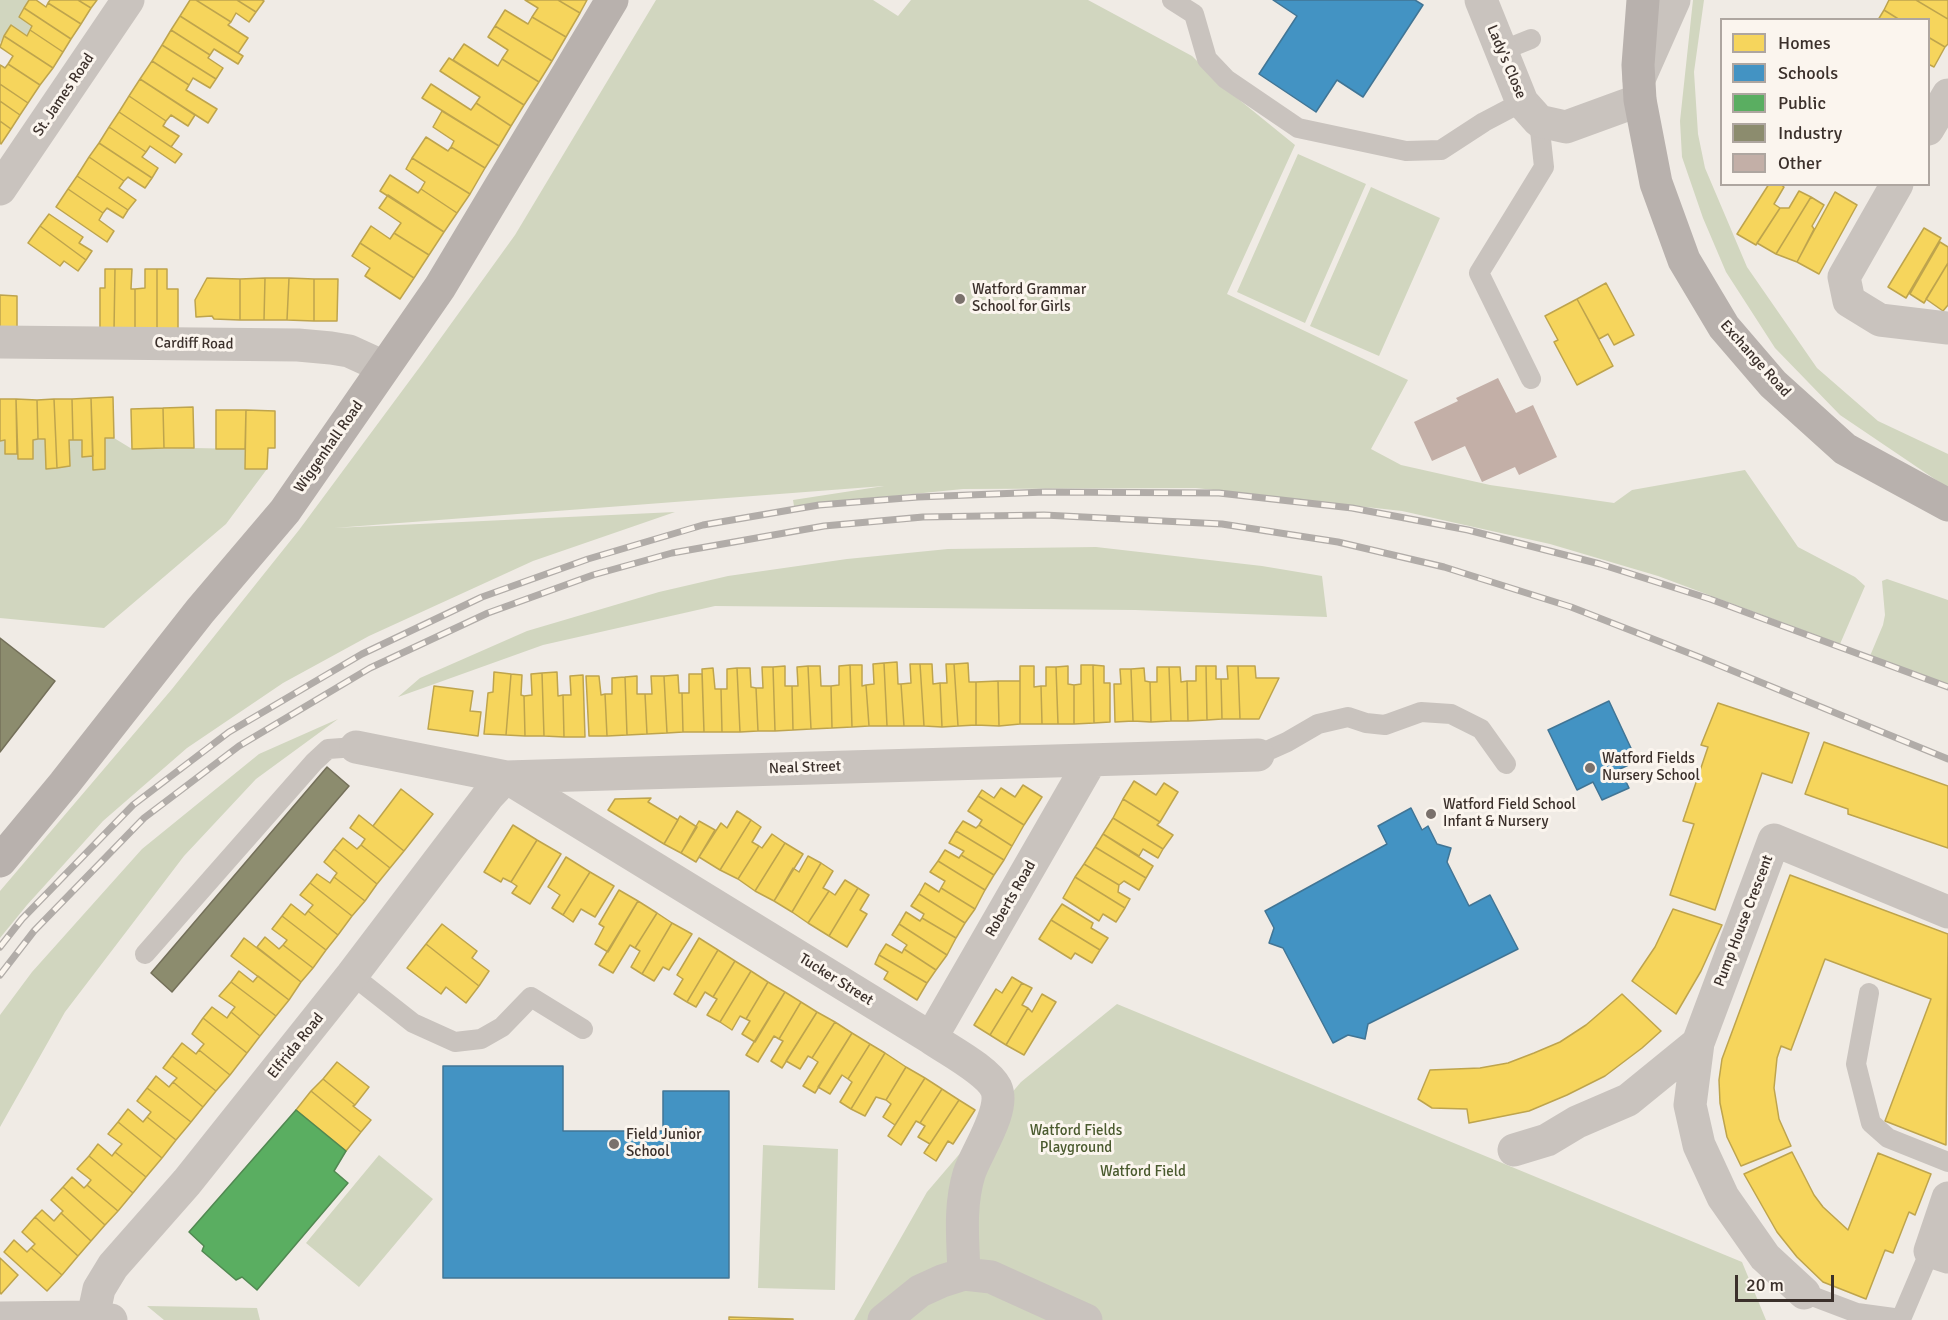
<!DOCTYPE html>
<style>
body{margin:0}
#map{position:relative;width:1948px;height:1320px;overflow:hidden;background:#f0ebe5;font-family:Signika,sans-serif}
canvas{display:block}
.legend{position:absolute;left:1720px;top:18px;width:210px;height:168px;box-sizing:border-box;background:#fbf5ee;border:2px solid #aea6a0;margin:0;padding:8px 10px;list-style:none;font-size:18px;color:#3b302b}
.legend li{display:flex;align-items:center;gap:12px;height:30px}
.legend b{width:30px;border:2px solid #aea6a0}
.scale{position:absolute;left:1735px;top:1275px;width:99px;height:27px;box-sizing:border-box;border:3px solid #3b302b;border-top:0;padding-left:8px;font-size:18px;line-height:21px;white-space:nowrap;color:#3b302b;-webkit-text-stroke:4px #fbf5ee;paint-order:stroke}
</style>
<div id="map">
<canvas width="1948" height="1320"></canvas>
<ul class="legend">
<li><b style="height:16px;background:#f6d55c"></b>Homes</li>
<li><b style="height:16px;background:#4393c3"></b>Schools</li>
<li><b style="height:16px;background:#5aae61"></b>Public</li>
<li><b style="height:16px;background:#8c8c6e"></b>Industry</li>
<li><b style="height:16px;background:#c3afa7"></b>Other</li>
</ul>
<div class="scale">20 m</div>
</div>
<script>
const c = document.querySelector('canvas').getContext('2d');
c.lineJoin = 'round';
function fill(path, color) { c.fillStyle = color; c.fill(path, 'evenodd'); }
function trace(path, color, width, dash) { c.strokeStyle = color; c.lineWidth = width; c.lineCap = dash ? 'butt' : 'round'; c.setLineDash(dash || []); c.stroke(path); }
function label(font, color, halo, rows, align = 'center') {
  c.font = font + ' Signika,sans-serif'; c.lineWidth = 6; c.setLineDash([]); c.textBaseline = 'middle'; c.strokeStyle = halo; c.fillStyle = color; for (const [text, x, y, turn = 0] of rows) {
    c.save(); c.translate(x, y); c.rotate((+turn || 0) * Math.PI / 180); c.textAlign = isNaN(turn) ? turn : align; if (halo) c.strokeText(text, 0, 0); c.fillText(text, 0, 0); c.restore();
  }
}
fill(new Path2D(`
 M0 0H29L19 17 32 26 27 36 11 25 0 43Z
 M656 0H873L898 16 911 0H1088L1192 56 1226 89 1295 145 1227 294 1408 380 1371 449 1401 465 1490 485 1614 503 1632 490 1745 470 1798 547 1855 577 1865 586 1840 644 1658 576 1550 544 1402 511 1196 488 963 489 794 506 793 500 884 486 334 528 675 512 533 561 369 636 283 683 187 748 103 821 27 905 0 938V891L172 689 299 530 422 364 515 235Z
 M1693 0H1704L1694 72 1698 134 1705 168 1747 267 1817 368 1878 421 1948 454V488L1840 415 1775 348 1726 272 1703 218 1682 157 1680 121Z
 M1298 154 1366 184 1305 323 1237 292Z
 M1371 187 1440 218 1379 356 1310 326Z
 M105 438H114L132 449 194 448 245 449V468L267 469 226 524 104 628 0 618V441L5 440V454H17L18 459H33V440L45 439 46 468 70 466 69 440H82V456H93V470L105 469Z
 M1096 547 1262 566 1322 576 1327 617 1135 610 715 606 543 645 398 697 420 678 527 631 659 592 728 576 847 559 948 549Z
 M1887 579 1948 600V685L1870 656 1883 625 1885 615 1882 581Z
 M338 719 256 779 184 856 65 1012 0 1127V1015L32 972 142 849 259 754Z
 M1117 1004 1742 1262 1766 1320H854L927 1192 1021 1082Z
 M763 1145 838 1149 835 1290 758 1288Z
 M379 1155 433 1199 359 1287 306 1243Z
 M147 1306 257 1308 260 1320H164Z`), '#d1d6bf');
const homes = new Path2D(`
 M29 0H36L46 7 48 3 81 24 71 39 24 8Z
 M50 0H78L91 8 81 24 48 3Z
 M78 0H97L91 8Z
 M190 0H196L231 22 228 25 248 38 238 53 180 16Z
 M196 0H237L256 12 249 22 236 13 231 22Z
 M237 0H262L264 1 256 12Z
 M525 0H558L580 13 566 37 532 17 538 8Z
 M558 0H587L580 13Z
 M1889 0H1916L1948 19V44L1945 47 1928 37V20H1900L1884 10Z
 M1916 0H1948V19Z
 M24 8 71 39 63 52 30 30 32 26 19 17Z
 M505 10 528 24 532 17 566 37 552 61 495 26Z
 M1884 10 1900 20H1878Z
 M180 16 243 56 238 64 214 49 210 55 171 30Z
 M11 25 27 36 30 30 63 52 53 68 4 36Z
 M495 26 552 61 539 82 502 59 508 50 488 37Z
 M171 30 210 55 208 58 223 68 216 79 162 45Z
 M4 36 53 68 40 85 8 64 13 56 0 47Z
 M1928 37 1945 47 1934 67 1928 64Z
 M464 44 498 66 502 59 539 82 524 105 453 60Z
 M162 45 216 79 210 88 193 78 189 85 152 61Z
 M449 58 524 105 511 126 476 103 480 97 440 71Z
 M152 61 189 85 186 90 217 109 208 123 140 79Z
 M8 64 40 85 28 103 0 84V65L5 68Z
 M140 79 195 115 188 126 171 115 166 121 129 96Z
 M0 84 28 103 20 115 0 101Z
 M431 84 471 110 476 103 511 126 499 146 422 98Z
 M129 96 166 121 163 126 179 136 171 147 119 112Z
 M0 101 20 115 11 129 0 121Z
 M442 111 499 146 485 168 451 147 454 141 433 127Z
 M119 112 182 154 175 163 150 146 146 152 109 127Z
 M0 121 11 129 1 144 0 143Z
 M109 127 146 152 142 157 158 168 152 178 99 143Z
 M426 137 448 151 451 147 485 168 470 194 412 158Z
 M99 143 152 178 145 188 128 177 124 181 89 157Z
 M89 157 124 181 119 188 136 200 128 210 77 176Z
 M412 158 470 194 457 213 421 189 425 182 406 169Z
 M390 175 418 193 421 189 457 213 444 232 380 191Z
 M77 176 128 210 123 218 107 208 103 213 68 189Z
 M1769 184H1780L1784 187 1774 204 1780 208 1756 245 1737 234Z
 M68 189 103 213 99 220 114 231 107 242 56 207Z
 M1799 191 1811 197 1776 254 1757 243 1780 208H1789Z
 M1835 192 1857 205 1819 274 1797 262Z
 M388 195 444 232 429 255 394 233 401 223 379 208Z
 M1811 197 1824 205 1812 226 1814 229 1797 262 1776 254Z
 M49 214 83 237 79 243 92 251 86 260 40 226Z
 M40 226 86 260 78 271 64 261 60 266 28 243Z
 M371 226 390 239 394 233 429 255 414 278 360 243Z
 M1924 228 1941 238 1906 298 1888 287Z
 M1940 242 1948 247V263L1924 303 1910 294Z
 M360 243 414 278 400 299 365 276 370 268 352 256Z
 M1948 263V305L1943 311 1926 299Z
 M105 269H115L114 331H100V288H105Z
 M115 269H132L131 289H135V332L114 331Z
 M145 269H157V332H135V289L145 288Z
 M157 269H167V289H178V332H157Z
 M207 278 240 279V320L214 319 212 316 196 317 195 300Z
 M265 278H289L287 320H264Z
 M265 278 264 320H240V279Z
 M289 278 314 279V321L287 320Z
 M314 279H338L337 321H314Z
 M1606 283 1634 335 1614 345 1608 334 1599 339 1577 299Z
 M0 295 17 296V330H0Z
 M1577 299 1613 366 1577 385 1554 342 1558 340 1545 316Z
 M113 397 114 438H105V469L93 470 91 398Z
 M91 398 93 456 82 457V440H73L72 399Z
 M0 399H16L17 454H5V440L0 441Z
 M16 399 37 400 38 439 33 440V459H18Z
 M54 399H72L73 440H69L70 466 57 468Z
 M54 399 57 468 46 469 45 439H38L37 400Z
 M193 407 194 448H164L163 408Z
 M163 408 164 448 132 449 131 409Z
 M216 410H246L245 449H216Z
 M246 410 275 411V448H268L267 469H245Z
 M897 662 898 684H901L904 726H887L884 663Z
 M884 663 887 726H869L866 685 874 684 873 664Z
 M968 663 969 682H976V725L958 726 954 664Z
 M910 664H920L924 726H904L901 684 911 683Z
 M920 664H932L933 684 940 683 942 727 924 726Z
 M946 664H954L958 726 942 727 940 683H947Z
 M850 665 852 727 832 728 831 686 839 685V666Z
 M850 665H862V686L866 685 869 726 852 727Z
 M1081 665H1093L1094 723 1074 724V685L1081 684Z
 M1093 665 1104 666V683H1110V722L1094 723Z
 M785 666V686H792L793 730 775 731 773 667Z
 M808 666 811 729 793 730 792 686H798L797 667Z
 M808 666H820L821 686H831L832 728 811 729Z
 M1020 666H1034V687L1041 686 1042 724H1020Z
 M1068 666V684L1074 685V724H1058L1056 667Z
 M1196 666H1206L1207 720 1188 721 1187 681H1196Z
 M1206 666H1216V679H1221L1222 719 1207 720Z
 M1227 666H1238L1240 719H1222L1221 679H1228Z
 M1238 666H1255L1256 678H1279L1259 719H1240Z
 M762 667H773L775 731H758L756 688H763Z
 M1046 667H1056L1058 724H1042L1041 686H1046Z
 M1157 667H1169L1171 721 1151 722 1150 682H1157Z
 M1169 667H1180L1181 682 1187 681 1188 721H1171Z
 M713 668 715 689H721L722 732H704L702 669Z
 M737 668 740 732H722L721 689H727V669Z
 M737 668H750L751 687 756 688 758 731 740 732Z
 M1144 668 1145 681 1150 682 1151 722 1133 721 1131 669Z
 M1120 669H1131L1133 721 1115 722 1114 684H1121Z
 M494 672 511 674 506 735 484 734 488 693 493 692Z
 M557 672 558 696 563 695 564 737 544 736 542 673Z
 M542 673 544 736H525L524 696 532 695 531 674Z
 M511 674 522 675 521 695 524 696 525 736 506 735Z
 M689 674H702L704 732H683L682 693H689Z
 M583 675 585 737H564L563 695H571L570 676Z
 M678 675 679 693H682L683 732 667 733 664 676Z
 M586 676H599L601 695 605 694 607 736H589Z
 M637 676V694H645L647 734 627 735 625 677Z
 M651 676H664L667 733 647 734 645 694H652Z
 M625 677 627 735 607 736 605 694H612V678Z
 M998 681 999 726 976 725V682Z
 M998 681H1020V724L999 726Z
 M434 686 473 691 470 711 481 712 478 736 428 729Z
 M1718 703 1809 733 1792 783 1762 773 1715 910 1670 895 1694 824 1683 821 1708 747 1701 745Z
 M1824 742 1948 786V848L1848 814V809L1805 794Z
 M1134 781 1156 795 1164 783 1178 792 1160 822 1123 799Z
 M1023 785 1042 797 1024 825 978 796 982 790 994 798 1001 788 1015 797Z
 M401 789 433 814 404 851 373 826Z
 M978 796 1024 825 1012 846 979 825 982 820 968 811Z
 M651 798 648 802 678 820 664 844 608 810 615 799Z
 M1123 799 1160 822 1157 825 1173 835 1163 849 1113 818Z
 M737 811 751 820 720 870 699 857 721 823 727 828Z
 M359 815 404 851 390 868 361 845 365 839 350 828Z
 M680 816 697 827 681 853 664 844Z
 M1113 818 1163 849 1158 858 1143 849 1139 856 1103 834Z
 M751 820 761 827 752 842 759 846 738 879 720 870Z
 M699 821 715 830 696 862 681 853Z
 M963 821 976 828 979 825 1012 846 1004 860 956 831Z
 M513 825 537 840 511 882 503 878 501 882 484 872Z
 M956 831 1004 860 994 875 961 855 964 851 949 843Z
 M772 834 785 843 755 891 738 879 759 846 762 848Z
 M1103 834 1153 866 1146 878 1095 847Z
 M343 838 357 849 361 845 390 868 377 884 334 849Z
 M537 840 561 854 530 904 512 893 517 886 511 882Z
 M785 843 803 854 774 901 755 891Z
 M1095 847 1146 878 1139 890 1124 881 1119 885 1084 864Z
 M334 849 377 884 365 901 334 877 337 873 324 862Z
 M945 850 959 858 961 855 994 875 985 890 938 861Z
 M808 856 821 863 792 912 774 901 793 868 799 872Z
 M566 857 590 872 563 915 552 908 560 895 548 887Z
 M938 861 985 890 975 909 941 888 945 881 930 872Z
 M821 863 833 871 823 888 829 891 808 923 792 912Z
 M1084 864 1119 885 1118 892 1130 899 1125 908 1075 877Z
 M590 872 614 886 595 917 581 909 573 922 563 915Z
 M317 874 330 883 334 877 365 901 352 916 310 883Z
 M1790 875 1948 934 1946 1145 1885 1121 1931 999 1825 959 1791 1050 1781 1046 1777 1058 1774 1088 1779 1119 1791 1146 1741 1166 1727 1137 1720 1103 1719 1080 1722 1059Z
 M1075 877 1125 908 1116 922 1103 914 1099 921 1063 898Z
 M845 880 858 888 829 936 808 923 829 891 835 895Z
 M310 883 352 916 338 935 308 911 313 905 300 895Z
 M925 883 939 892 941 888 975 909 965 923 919 894Z
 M858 888 869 895 860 910 867 914 847 947 829 936Z
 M619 890 638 901 608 952 595 944 604 927 599 924Z
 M919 894 965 923 956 938 922 918 924 914 911 906Z
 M638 901 657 913 635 948 630 945 613 973 599 965Z
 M291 904 305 915 308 911 338 935 326 950 282 916Z
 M1062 904 1093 923 1091 928 1108 938 1100 950 1051 920Z
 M1673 909 1722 925 1701 971 1676 1014 1632 981 1655 947Z
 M906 912 920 921 922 918 956 938 947 955 899 924Z
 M657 913 672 923 642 974 631 967 640 951 635 948Z
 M282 916 326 950 313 968 283 945 287 940 272 929Z
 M1051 920 1100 950 1092 963 1075 953 1071 959 1039 939Z
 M672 923 692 934 669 970 663 967 654 981 642 974Z
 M442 924 477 951 472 958 489 971 479 986 426 944Z
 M899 924 947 955 936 970 904 949 907 945 892 935Z
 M265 937 279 949 283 945 313 968 301 982 257 947Z
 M244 938 301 982 289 1000 231 956Z
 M699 938 718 950 687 1002 674 994 683 979 677 975Z
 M426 944 479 986 466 1003 446 987 441 994 407 968Z
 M886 944 902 953 904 949 936 970 927 983 879 955Z
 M718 950 735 961 713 997 705 992 696 1007 687 1002Z
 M879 955 927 983 917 1000 884 979 888 972 875 964Z
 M735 961 751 971 720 1022 707 1015 717 999 713 997Z
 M239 971 253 982 258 976 289 1000 276 1016 231 982Z
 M751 971 768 982 746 1019 740 1016 732 1030 720 1022Z
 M1012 977 1022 983 990 1035 974 1025 996 989 1002 993Z
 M231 982 276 1016 260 1036 231 1012 235 1007 219 996Z
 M768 982 785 992 755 1042 742 1034 750 1021 746 1019Z
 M1022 983 1032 988 1022 1005 1028 1008 1006 1045 990 1035Z
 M785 992 801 1002 779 1039 774 1036 758 1062 746 1055Z
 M1042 994 1056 1002 1024 1055 1006 1045 1028 1008 1032 1012Z
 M1622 994 1661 1031 1642 1048 1605 1076 1567 1095 1529 1111 1469 1123 1467 1109 1432 1108 1418 1099 1430 1070 1480 1068 1508 1063 1534 1053 1560 1042 1586 1025Z
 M801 1002 817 1012 782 1068 771 1061 783 1041 779 1039Z
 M212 1007 227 1018 231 1012 260 1036 247 1053 203 1018Z
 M817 1012 835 1022 812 1058 808 1056 800 1069 786 1061Z
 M203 1018 247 1053 230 1075 199 1050 204 1044 192 1034Z
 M835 1022 852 1033 815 1093 803 1086 818 1062 812 1058Z
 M852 1033 870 1044 848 1079 842 1075 830 1094 818 1087Z
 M182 1043 196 1054 199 1050 230 1075 216 1091 172 1056Z
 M870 1044 885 1053 851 1109 840 1102 852 1082 848 1079Z
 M885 1053 906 1067 886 1100 876 1097 865 1116 851 1109Z
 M172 1056 216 1091 203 1107 173 1082 177 1078 163 1068Z
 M337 1062 369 1087 355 1105 323 1079Z
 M906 1067 925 1078 895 1125 883 1117 891 1104 886 1100Z
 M156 1076 169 1087 173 1082 203 1107 191 1122 147 1088Z
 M925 1078 942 1089 920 1123 916 1121 901 1145 888 1136Z
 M323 1079 355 1105 353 1106 371 1120 361 1132 311 1091Z
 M147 1088 191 1122 176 1140 147 1117 151 1112 137 1101Z
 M942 1089 959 1100 930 1144 918 1137 925 1126 920 1123Z
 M311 1091 361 1132 346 1151 296 1110Z
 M959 1100 975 1110 953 1144 948 1141 936 1161 924 1153Z
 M128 1109 143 1122 147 1117 176 1140 162 1158 118 1122Z
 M118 1122 162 1158 146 1177 115 1152 122 1144 108 1134Z
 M98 1144 112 1156 115 1152 146 1177 133 1193 89 1156Z
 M1792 1152 1814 1195 1823 1207 1848 1230 1878 1153 1931 1174 1915 1215 1909 1212 1893 1253 1885 1250 1866 1299 1823 1282 1797 1257 1777 1232 1744 1174Z
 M89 1156 133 1193 118 1211 87 1185 91 1180 77 1169Z
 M72 1177 84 1188 87 1185 118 1211 105 1225 63 1187Z
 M63 1187 105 1225 91 1241 61 1213 63 1211 51 1200Z
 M42 1210 54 1221 61 1213 91 1241 78 1256 35 1217Z
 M35 1217 78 1256 62 1275 31 1248 35 1244 22 1232Z
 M14 1240 27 1252 31 1248 62 1275 47 1291 4 1252Z
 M0 1258 18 1275 1 1294 0 1292Z
 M729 1317 793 1319V1320H729Z`);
fill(homes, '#f6d55c');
trace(homes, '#bea44d', 1.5);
const schools = new Path2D(`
 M1273 0H1415L1423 5 1363 97 1337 80 1316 112 1259 74 1297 16Z
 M1609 701 1637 761 1620 769 1629 788 1602 800 1593 782 1577 790 1548 730Z
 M1411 808 1422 830 1428 826 1437 844 1451 848 1447 862 1469 906 1490 895 1518 949 1368 1024 1365 1039 1348 1035 1333 1043 1283 948 1269 943 1274 928 1265 911 1387 844 1378 826Z
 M443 1066H563V1131H663V1091H729V1278H443Z`);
fill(schools, '#4393c3');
trace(schools, '#417595', 1.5);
const public = new Path2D(`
 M296 1110 346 1151 334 1171 348 1183 257 1290 242 1277 236 1280 202 1251 204 1246 189 1232Z`);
fill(public, '#5aae61');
trace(public, '#518851', 1.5);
const industry = new Path2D(`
 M0 638 55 681 0 752Z
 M327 767 349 786 172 992 151 973Z`);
fill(industry, '#8c8c6e');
trace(industry, '#74705a', 1.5);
fill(new Path2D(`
 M1498 378 1516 413 1533 405 1557 457 1519 475 1515 467 1482 482 1465 446 1432 461 1414 422 1458 401 1456 398Z`), '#c3afa7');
trace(new Path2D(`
 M1172 0 1194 14 1207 59 1226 79 1298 128 1406 151 1441 150 1484 122 1522 102
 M1501 51 1531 39
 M1531 379 1479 273 1544 167 1539 121
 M1258 755 1287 742 1318 724 1348 717 1366 723 1385 725 1421 712 1451 714 1481 729 1506 764
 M145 954 314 762 328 749 356 747
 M352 975 413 1023 455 1042 481 1039 502 1027 531 997 583 1029
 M1869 993 1856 1064 1871 1123 1888 1138 1948 1162
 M1804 1293 1857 1313 1901 1319 1930 1251`), '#c9c3be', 20);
trace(new Path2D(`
 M1481 0 1522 102 1539 121 1566 127 1640 100
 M1639 79 1674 0
 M1928 129 1948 95
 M1897 184 1844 277 1849 301 1880 320 1948 328
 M0 189 128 0
 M0 342 298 345 331 348 349 351 384 367
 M356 747 506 777 1258 755
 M931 1038 1091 760
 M1514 1150 1547 1140 1577 1122 1628 1100 1698 1043
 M1948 1198 1930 1251 1948 1257
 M1804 1293 1765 1257 1723 1197 1699 1145 1690 1105 1698 1043 1774 840 1948 912
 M93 1317 99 1289 113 1266 187 1182 352 975 488 796 506 777 931 1038C948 1050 987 1070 996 1088 1006 1110 976 1152 969 1174 959 1207 963 1240 964 1274
 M0 1318 93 1317 111 1320
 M884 1320 920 1291 942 1281 964 1274 991 1277 1086 1320`), '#c9c3be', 33);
trace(new Path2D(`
 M1643 0 1638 65 1640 100 1656 183 1684 260 1724 327 1773 384 1845 449 1948 505
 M0 861 64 784 200 611 285 511 440 287 612 0`), '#b8b1ad', 33);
const rail = new Path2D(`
 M0 947 22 919 133 805 229 732 362 654 482 597 588 559 703 525 819 505 918 497 1045 492 1219 493 1352 508 1468 530 1600 564 1710 599 1948 687
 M0 975 34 931 144 818 239 746 370 668 488 613 593 575 672 553 824 526 923 517 1044 515 1222 524 1338 542 1444 567 1571 607 1699 657 1948 759`);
trace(rail, '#b1aca8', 7);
trace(rail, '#fbf5ee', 4.5, [14]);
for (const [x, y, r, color] of [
 [960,299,6,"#7a716c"],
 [1590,768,6,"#7a716c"],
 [1431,814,6,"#7a716c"],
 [614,1144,6,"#7a716c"]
]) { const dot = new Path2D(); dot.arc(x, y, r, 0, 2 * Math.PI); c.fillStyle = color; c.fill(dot); trace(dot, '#fbf5ee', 2); }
label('15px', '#3b302b', '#fbf5ee', [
 ["Lady's Close",1506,62,67],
 ["St. James Road",64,95,-56],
 ["Cardiff Road",194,344,1],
 ["Exchange Road",1755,359,48],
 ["Wiggenhall Road",329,447,-55],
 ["Neal Street",805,768,-2],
 ["Roberts Road",1011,899,-60],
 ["Pump House Crescent",1744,921,-69],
 ["Tucker Street",836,980,32],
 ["Elfrida Road",296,1046,-51]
]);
label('15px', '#3b302b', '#fbf5ee', [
 ["Watford Grammar",972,290],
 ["School for Girls",972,307],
 ["Watford Fields",1602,759],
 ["Nursery School",1602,776],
 ["Watford Field School",1443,805],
 ["Infant & Nursery",1443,822],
 ["Field Junior",626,1135],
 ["School",626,1152]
], 'left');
label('15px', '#4a5a2e', '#fbf5ee', [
 ["Watford Fields",1076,1131],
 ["Playground",1076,1148],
 ["Watford Field",1143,1172]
]);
</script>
